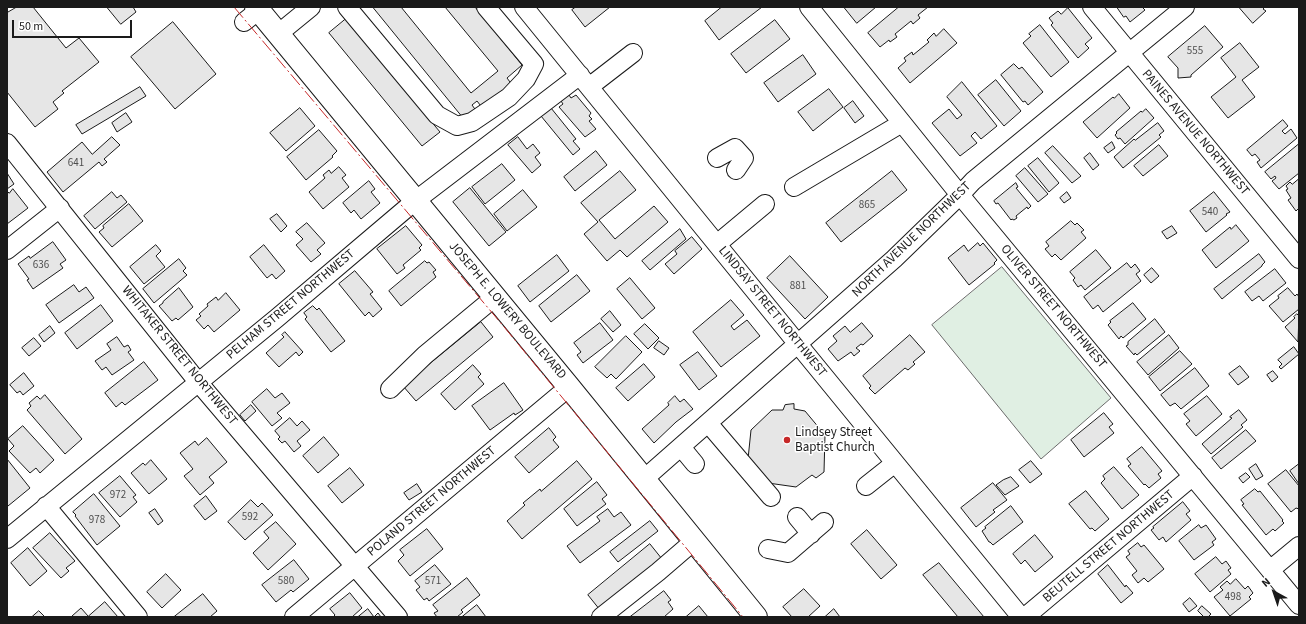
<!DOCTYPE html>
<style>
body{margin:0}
#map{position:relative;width:1306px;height:624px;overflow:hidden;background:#fff;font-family:"Source Sans 3",sans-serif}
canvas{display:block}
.frame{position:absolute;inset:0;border:8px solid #1a1a1a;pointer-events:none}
.north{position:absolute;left:1254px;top:572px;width:40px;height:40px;-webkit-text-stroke:3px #fff;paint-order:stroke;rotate:320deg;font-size:11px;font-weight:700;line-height:16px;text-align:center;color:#1a1a1a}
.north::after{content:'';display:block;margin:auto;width:14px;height:18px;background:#1a1a1a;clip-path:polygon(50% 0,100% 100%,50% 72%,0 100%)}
.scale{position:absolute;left:12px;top:20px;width:120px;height:18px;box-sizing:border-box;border:2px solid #1a1a1a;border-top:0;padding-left:5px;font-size:12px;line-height:14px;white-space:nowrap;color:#1a1a1a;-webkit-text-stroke:3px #fff;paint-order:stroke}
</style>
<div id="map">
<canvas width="1306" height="624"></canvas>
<div class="frame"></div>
<div class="north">N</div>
<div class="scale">50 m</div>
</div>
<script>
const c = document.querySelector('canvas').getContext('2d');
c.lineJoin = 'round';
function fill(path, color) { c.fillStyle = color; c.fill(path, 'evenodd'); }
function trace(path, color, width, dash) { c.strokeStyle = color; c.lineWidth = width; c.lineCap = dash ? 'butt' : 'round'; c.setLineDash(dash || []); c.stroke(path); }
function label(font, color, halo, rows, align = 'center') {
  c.font = font + ' "Source Sans 3",sans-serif'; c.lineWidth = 3; c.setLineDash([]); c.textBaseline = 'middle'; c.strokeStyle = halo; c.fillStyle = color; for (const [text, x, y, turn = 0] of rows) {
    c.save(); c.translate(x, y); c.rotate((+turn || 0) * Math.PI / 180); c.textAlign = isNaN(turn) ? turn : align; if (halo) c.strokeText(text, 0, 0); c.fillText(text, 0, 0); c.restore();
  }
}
const green = new Path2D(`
 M1002 267 1111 398 1041 459 932 325Z`);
fill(green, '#e0efe3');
trace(green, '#6a6a6a', 1);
const building = new Path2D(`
 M17 7H33L66 48 79 38 99 62 62 91 64 93 53 102 58 109 35 127 7 92V13Z
 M107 7H133L136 12 121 24Z
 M373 7H401L471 93 498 71 445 7H475L522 65 507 78 513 86 484 110 477 101 472 105 477 112 466 121Z
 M576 7H610L585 27 572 10Z
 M722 7H762L719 40 705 21Z
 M844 7H876L857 23Z
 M899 7H928L918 15 920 18 913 24 911 21 895 34 897 37 890 42 889 40 880 47 868 33Z
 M1117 7H1142L1145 10 1130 22 1126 16 1124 17Z
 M1239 7H1265L1263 9 1266 11 1253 23Z
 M1068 8 1092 38 1085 44 1089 48 1078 58 1051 25 1053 23 1049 18 1058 11 1061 14Z
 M346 19 440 132 422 146 329 33Z
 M775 20 790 39 746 73 731 54Z
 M173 22 216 74 175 109 131 57Z
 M1040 25 1069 62 1051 77 1023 43 1031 36 1029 34Z
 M1205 26 1223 47 1191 75V77L1178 78V68L1168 57Z
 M944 29 957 43 910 83 898 68 906 61 904 58 912 52 913 55 929 42 927 40 934 33 936 36Z
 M1240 43 1259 67 1242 80 1255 97 1228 118 1211 97 1236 77 1221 58Z
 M803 55 816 74 778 102 764 83Z
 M1014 64 1019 69 1022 67 1043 92 1028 105 1025 101 1023 102 1001 75Z
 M996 80 1021 111 1004 126 978 95Z
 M962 82 997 126 981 139 975 132 971 136 977 143 960 156 932 123 949 109 957 119 962 115 947 97Z
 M140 87 146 96 82 134 76 125Z
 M829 89 843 107 813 131 798 112Z
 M1119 94 1130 108 1097 138 1083 122 1113 97 1114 98Z
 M569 95 571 98 576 95 591 113 589 116 592 119 589 121 596 129 585 137 559 107 563 104 561 101Z
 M853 101 864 116 855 123 844 108Z
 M300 108 315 126 286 151 270 133Z
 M551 108 576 139 573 141 580 149 573 155 541 116Z
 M1146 109 1154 118 1125 144 1120 138 1118 139 1115 135 1117 133 1116 132 1141 111 1142 112Z
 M126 113 132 122 117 132 112 123Z
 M1283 120 1288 126 1282 131 1285 134 1291 129 1297 138 1261 168 1257 162 1260 160 1255 154 1252 156 1247 150Z
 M1158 123 1164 131 1159 135 1161 137 1123 168 1114 157 1134 139 1135 140Z
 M319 130 337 151 332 156 333 157 306 180 287 157Z
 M112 137 120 145 104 159 107 162 102 166 99 162 63 192 47 172 82 142 92 154Z
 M518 137 527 149 533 144 540 153 535 157 541 165 532 173 508 145Z
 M1112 142 1115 148 1108 153 1104 148Z
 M1299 144V173L1279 189 1272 181 1276 178 1275 176 1271 179 1265 172Z
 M1159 145 1168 156 1143 176 1134 166Z
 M1053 146 1081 176 1072 183 1045 153Z
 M596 151 607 165 575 191 564 177Z
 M1090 153 1099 165 1093 170 1084 158Z
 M1038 158 1059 183 1049 192 1028 166Z
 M502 164 515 180 485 204 472 187Z
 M339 167 346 175 342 178 349 187 323 209 309 192 325 178 323 175 329 170 331 173Z
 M1025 168 1048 194 1038 202 1016 176Z
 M620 171 636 190 599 220 615 239 654 206 668 222 627 257 620 250 607 261 584 234 598 222 581 203Z
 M892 171 907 190 841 242 826 223Z
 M7 173 14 184 7 189Z
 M1299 179V208L1296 211 1288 200 1291 198 1286 190 1288 189 1286 186 1290 182 1292 184Z
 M369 181 375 189 371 192 380 203 361 219 354 210 351 213 343 203Z
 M1016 183 1018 187 1016 188 1031 206 1028 209 1027 207 1016 216 1017 218 1014 220 1012 219 1011 220 998 203 996 204 994 201Z
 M470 188 506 232 489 246 453 202Z
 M13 189 28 208 7 224V191L9 193Z
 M523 190 537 207 507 231 494 214Z
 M112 192 117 198 121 195 127 202 95 229 84 216Z
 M1067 192 1071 198 1064 203 1060 198Z
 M1214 192 1230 212 1226 214 1227 215 1206 232 1190 211Z
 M129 204 143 221 112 247 99 232 104 228 103 226Z
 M277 214 287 226 281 232 270 219Z
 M1071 221 1075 225 1077 223 1084 230 1081 232 1086 238 1061 260 1055 254 1052 257 1045 249 1049 246 1046 242Z
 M307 223 325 243 317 250 321 254 311 262 296 245 303 239 296 232Z
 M1236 225 1249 241 1216 268 1202 250 1230 227 1231 229Z
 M406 226 422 245 419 248 421 250 403 265 405 268 397 274 377 249Z
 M1172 226 1177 233 1167 239 1162 232Z
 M680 229 686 239 650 270 642 261Z
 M692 237 702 249 674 274 665 264 677 254 675 251Z
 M53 242 66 260 60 264 63 268 33 289 27 280 29 279 18 264 29 256 30 258Z
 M978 243 980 246 983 243 997 260 994 263 995 264 969 285 948 258 964 245 968 251Z
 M156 245 161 251 156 256 165 267 144 284 130 267Z
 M264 245 285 271 276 279 272 274 267 278 250 257Z
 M1096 250 1111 268 1085 290 1081 285 1078 287 1073 280 1075 278 1070 272Z
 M1259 254 1265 262 1262 265V266L1222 299 1214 289Z
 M557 255 569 271 530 302 518 286Z
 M790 256 828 297 805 319 767 278Z
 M179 259 186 268 183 271 187 275 154 303 143 289Z
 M425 261 427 263 429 262 436 270 433 272 436 277 401 306 389 291Z
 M1127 263 1131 268 1135 264 1140 271 1136 274 1141 281 1103 312 1098 305 1093 309 1084 297Z
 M1152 268 1159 276 1151 283 1144 275Z
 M1275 269 1286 283 1263 301 1259 296 1252 301 1245 292Z
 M355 271 373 292 370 294 382 309 373 317 369 312 365 316 339 284Z
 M577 275 590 291 551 322 539 306Z
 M630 278 655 308 642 319 617 289Z
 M74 285 79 292 86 287 94 298 59 323 46 305Z
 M179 288 193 307 178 320 176 318 172 321 159 306 163 303V302Z
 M1288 288 1295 296 1297 294 1299 297V309L1283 322 1269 306 1279 298 1278 296Z
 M226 293 240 310 214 332 208 325 204 329 196 320 201 316 199 314 208 306 207 304 216 297 218 300Z
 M731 300 744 315 731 326 734 330 747 320 760 336 721 367 693 332Z
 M1133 303 1146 319 1123 338 1121 336 1119 339 1108 325 1111 322 1110 321Z
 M101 305 113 321 77 349 65 333Z
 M313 306 317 310 319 308 345 341 331 352 305 319 307 317 304 313Z
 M610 311 621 325 613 332 601 319Z
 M1297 314 1298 315 1299 314 1298 342 1285 327 1295 318 1294 317Z
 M1155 319 1165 332 1137 355 1135 353 1134 355 1126 346 1128 345V342Z
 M481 322 493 337 416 401 403 386Z
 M600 323 613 340 583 363 577 355 581 352 574 343Z
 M862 323 873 336 863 345 861 344 856 348 860 351 854 356 851 352 838 361 828 349 837 341 833 336 845 326 850 332Z
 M645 324 659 338 648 349 634 334Z
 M50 326 55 333 44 342 39 335Z
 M285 332 303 352 299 356 296 352 279 367 266 353 284 337 282 335Z
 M910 335 925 352 913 362 915 364 908 370 905 368 875 394 869 388 871 386 863 376Z
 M1169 335 1179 348 1148 375 1137 362Z
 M626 336 642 352 616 379 611 374 607 378 595 367Z
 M117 337 124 347 128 345 131 350 128 352 134 360 112 375 106 367 102 370 95 361 111 350 107 344Z
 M34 338 41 346 29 356 22 348Z
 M659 341 669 348 664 355 654 348Z
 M1294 347 1299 354 1281 369 1279 367 1282 364 1278 360Z
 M1180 351 1192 364 1160 391 1149 377Z
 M698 352 717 376 699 390 680 365Z
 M144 362 158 380 125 405 122 402 116 407 105 393Z
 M644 364 655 377 628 401 616 388Z
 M473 365 481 374 478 377 484 384 455 410 441 394Z
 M1240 366 1249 377 1238 385 1229 374Z
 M1195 368 1209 386 1181 409 1175 403 1170 406 1161 395Z
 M1273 371 1278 377 1272 382 1267 375Z
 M24 373 34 386 23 395 20 391 17 393 10 385Z
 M504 383 523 410 515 415 514 413 490 430 472 406Z
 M267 389 275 398 282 393 290 403 277 413 282 418 272 426 252 402Z
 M45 395 82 439 65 454 27 410 31 406 29 403 37 396 40 399Z
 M675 396 680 402 684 399 693 409 676 422 654 443 642 429 669 405 668 403Z
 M1207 396 1222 414 1196 436 1186 424 1190 421 1184 414Z
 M794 404V409L805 411 825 435 824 472 816 478 812 475 796 487 768 483 748 459 751 430 772 410H783L785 405Z
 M251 405 256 411 245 421 240 415Z
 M1239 410 1247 420 1241 425 1243 427 1211 454 1202 444 1232 418 1230 417Z
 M1104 413 1113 424 1109 427 1114 433 1084 457 1071 440Z
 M290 418 297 426 302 421 310 430 297 441 301 446 294 452 285 441 282 443 278 439 280 437 275 431Z
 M23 426 54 460 40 473 36 468 30 473 9 451 14 446 8 439Z
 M549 428 556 437 553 440 559 447 529 473 515 457Z
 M1246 430 1256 441 1221 469 1212 458Z
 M324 437 339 455 318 473 303 456Z
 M207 438 227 462 209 477 214 483 200 495 184 476 193 469 180 453 195 441 198 445Z
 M1142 447 1162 471 1158 474 1161 478 1149 488 1145 484 1144 485 1128 466 1131 464 1127 459Z
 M7 459 30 488 8 506 7 504Z
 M151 460 167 479 149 494 131 473 143 463 145 465Z
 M577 461 592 479 522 539 507 521 525 505 523 503 540 489 541 491Z
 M1031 461 1042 474 1030 483 1019 470Z
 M1256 464 1263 476 1256 480 1249 469Z
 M1299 464V484L1290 471Z
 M1114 467 1139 495 1122 509 1101 483 1105 479 1103 476Z
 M350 468 364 485 342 503 328 486Z
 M1286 470 1299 486V509L1296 508 1291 512 1268 484Z
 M1246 473 1250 477 1243 483 1239 478Z
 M120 476 136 495 133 497 137 502 120 517 99 493Z
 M1011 477 1019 486 1005 495 996 485 1003 480Z
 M597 482 607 495 602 499 606 504 577 526 564 509Z
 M993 483 1007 500 993 510 995 512 976 527 961 508Z
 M417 484 422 492 409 500 404 493Z
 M1255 489 1258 492 1260 491 1283 520 1282 521 1284 523 1275 531 1273 529 1266 535 1242 505 1244 504 1241 500Z
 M1086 491 1109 519 1095 531 1092 528 1090 529 1069 504Z
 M94 494 120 526 97 545 75 516 76 515 73 512Z
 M206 496 217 511 205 520 194 506Z
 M251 500 258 507 262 503 273 515 245 540 228 522Z
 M1183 502 1190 511 1186 514 1191 520 1166 542 1163 537 1159 540 1151 530 1154 528 1153 527Z
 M1011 506 1023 522 993 545 990 542H989L982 531 986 528 985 527Z
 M155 509 163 521 158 525 149 513Z
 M608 509 614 517 621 512 631 525 580 563 567 546 600 521 597 517Z
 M650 521 658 531 618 562 610 552Z
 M276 522 296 544 268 570 253 553 269 538 264 532Z
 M1199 525 1201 528 1206 525 1216 539 1212 542 1214 545 1194 560 1179 541Z
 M427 529 443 549 410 576 398 561 404 555 400 550Z
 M867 530 897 565 881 579 851 544Z
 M50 533 75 561 66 568 69 571 61 578 33 548Z
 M1035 535 1053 557 1035 572 1025 560 1021 564 1013 554Z
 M1138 543 1141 547 1144 545 1164 569 1148 582 1144 578 1138 583 1132 575 1137 571 1126 557 1130 554 1128 551Z
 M650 544 662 559 600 610 588 595Z
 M28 548 47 571 30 586 11 563Z
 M1216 557 1222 564 1226 561 1231 568 1228 570 1231 574 1210 592 1195 574Z
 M294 560 309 579 293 592 291 590 276 602 262 585Z
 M939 563 984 617H958L923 575Z
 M435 565 451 584 429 601 427 598 424 600 416 590 420 587 415 581Z
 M1108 565 1125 587 1126 585 1133 593 1121 603 1098 574Z
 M166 574 181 590 162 608 147 592Z
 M467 578 480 595 461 610 463 612 457 617H437L434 613 438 611 433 605Z
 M1236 579 1245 589 1248 586 1253 593 1249 597 1251 599 1230 616 1214 597 1223 590 1220 587 1227 581 1230 584Z
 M804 589 820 606 808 617H792L783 607Z
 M664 591 671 600 668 602 673 609 664 617H630Z
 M350 593 362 608 352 617H333L335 615 330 609Z
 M203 594 217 611 210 617H174Z
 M1190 598 1197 606 1189 612 1183 604Z
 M105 602 118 617H73L72 616 81 608 88 616Z
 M477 605 486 617H462Z
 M699 606 708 617H686Z
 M1202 606 1211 614 1208 617H1204L1198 611Z
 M368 609 374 617 378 613 381 617H358Z
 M834 609 840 617H825Z
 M39 611 45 617H32Z`);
fill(building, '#e6e6e6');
trace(building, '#1a1a1a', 1);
const minor = new Path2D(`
 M347 7 437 115 457 126 472 122 509 97 526 79 534 64 486 7
 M524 7 806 354 1021 617
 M809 7 960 195 1299 605
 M1092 7 1299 259
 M244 22 259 10
 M278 34 311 7
 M589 87 633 53
 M7 143 198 382 398 617
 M717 158 735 148 744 158 736 170
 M794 187 902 123
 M717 244 765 204
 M7 250 60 208
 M390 389 425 355 495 297
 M708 423 771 497
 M681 447 695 464
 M644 479 894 259 960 195 973 181 1185 7
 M866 486 895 463
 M46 506 138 617
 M797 517 811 534
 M7 539 277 318 415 201 580 75
 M768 549 788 553 824 522
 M1270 570 1299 546
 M294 617 569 387
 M601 617 658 572 694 541
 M1025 617 1193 476`);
const major = new Path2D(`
 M256 7 569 387 756 617`);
trace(minor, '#1a1a1a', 20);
trace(major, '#1a1a1a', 24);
trace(minor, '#fff', 18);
trace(major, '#fff', 22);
trace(new Path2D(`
 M234 7 505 328 743 617`), '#c62828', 1, [14, 3, 2, 3]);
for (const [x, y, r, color] of [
 [787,440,4,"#c62828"]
]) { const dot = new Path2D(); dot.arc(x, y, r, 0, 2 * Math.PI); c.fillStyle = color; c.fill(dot); trace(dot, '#fff', 1.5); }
label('11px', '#4d4d4d', null, [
 ["555",1195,52],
 ["641",76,164],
 ["865",867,206],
 ["540",1210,213],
 ["636",41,266],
 ["881",798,287],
 ["972",118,496],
 ["592",250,518],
 ["978",97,521],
 ["580",286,582],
 ["571",433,582],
 ["498",1233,598]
]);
label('13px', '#1a1a1a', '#fff', [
 ["PAINES AVENUE NORTHWEST",1195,133,50],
 ["NORTH AVENUE NORTHWEST",912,240,-44],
 ["PELHAM STREET NORTHWEST",291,305,-40],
 ["OLIVER STREET NORTHWEST",1053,307,50],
 ["JOSEPH E. LOWERY BOULEVARD",507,311,50],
 ["LINDSAY STREET NORTHWEST",772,312,51],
 ["WHITAKER STREET NORTHWEST",179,356,51],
 ["POLAND STREET NORTHWEST",432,502,-40],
 ["BEUTELL STREET NORTHWEST",1109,547,-40]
]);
label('13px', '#1a1a1a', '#fff', [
 ["Lindsey Street",795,433],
 ["Baptist Church",795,448]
], 'left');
</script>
